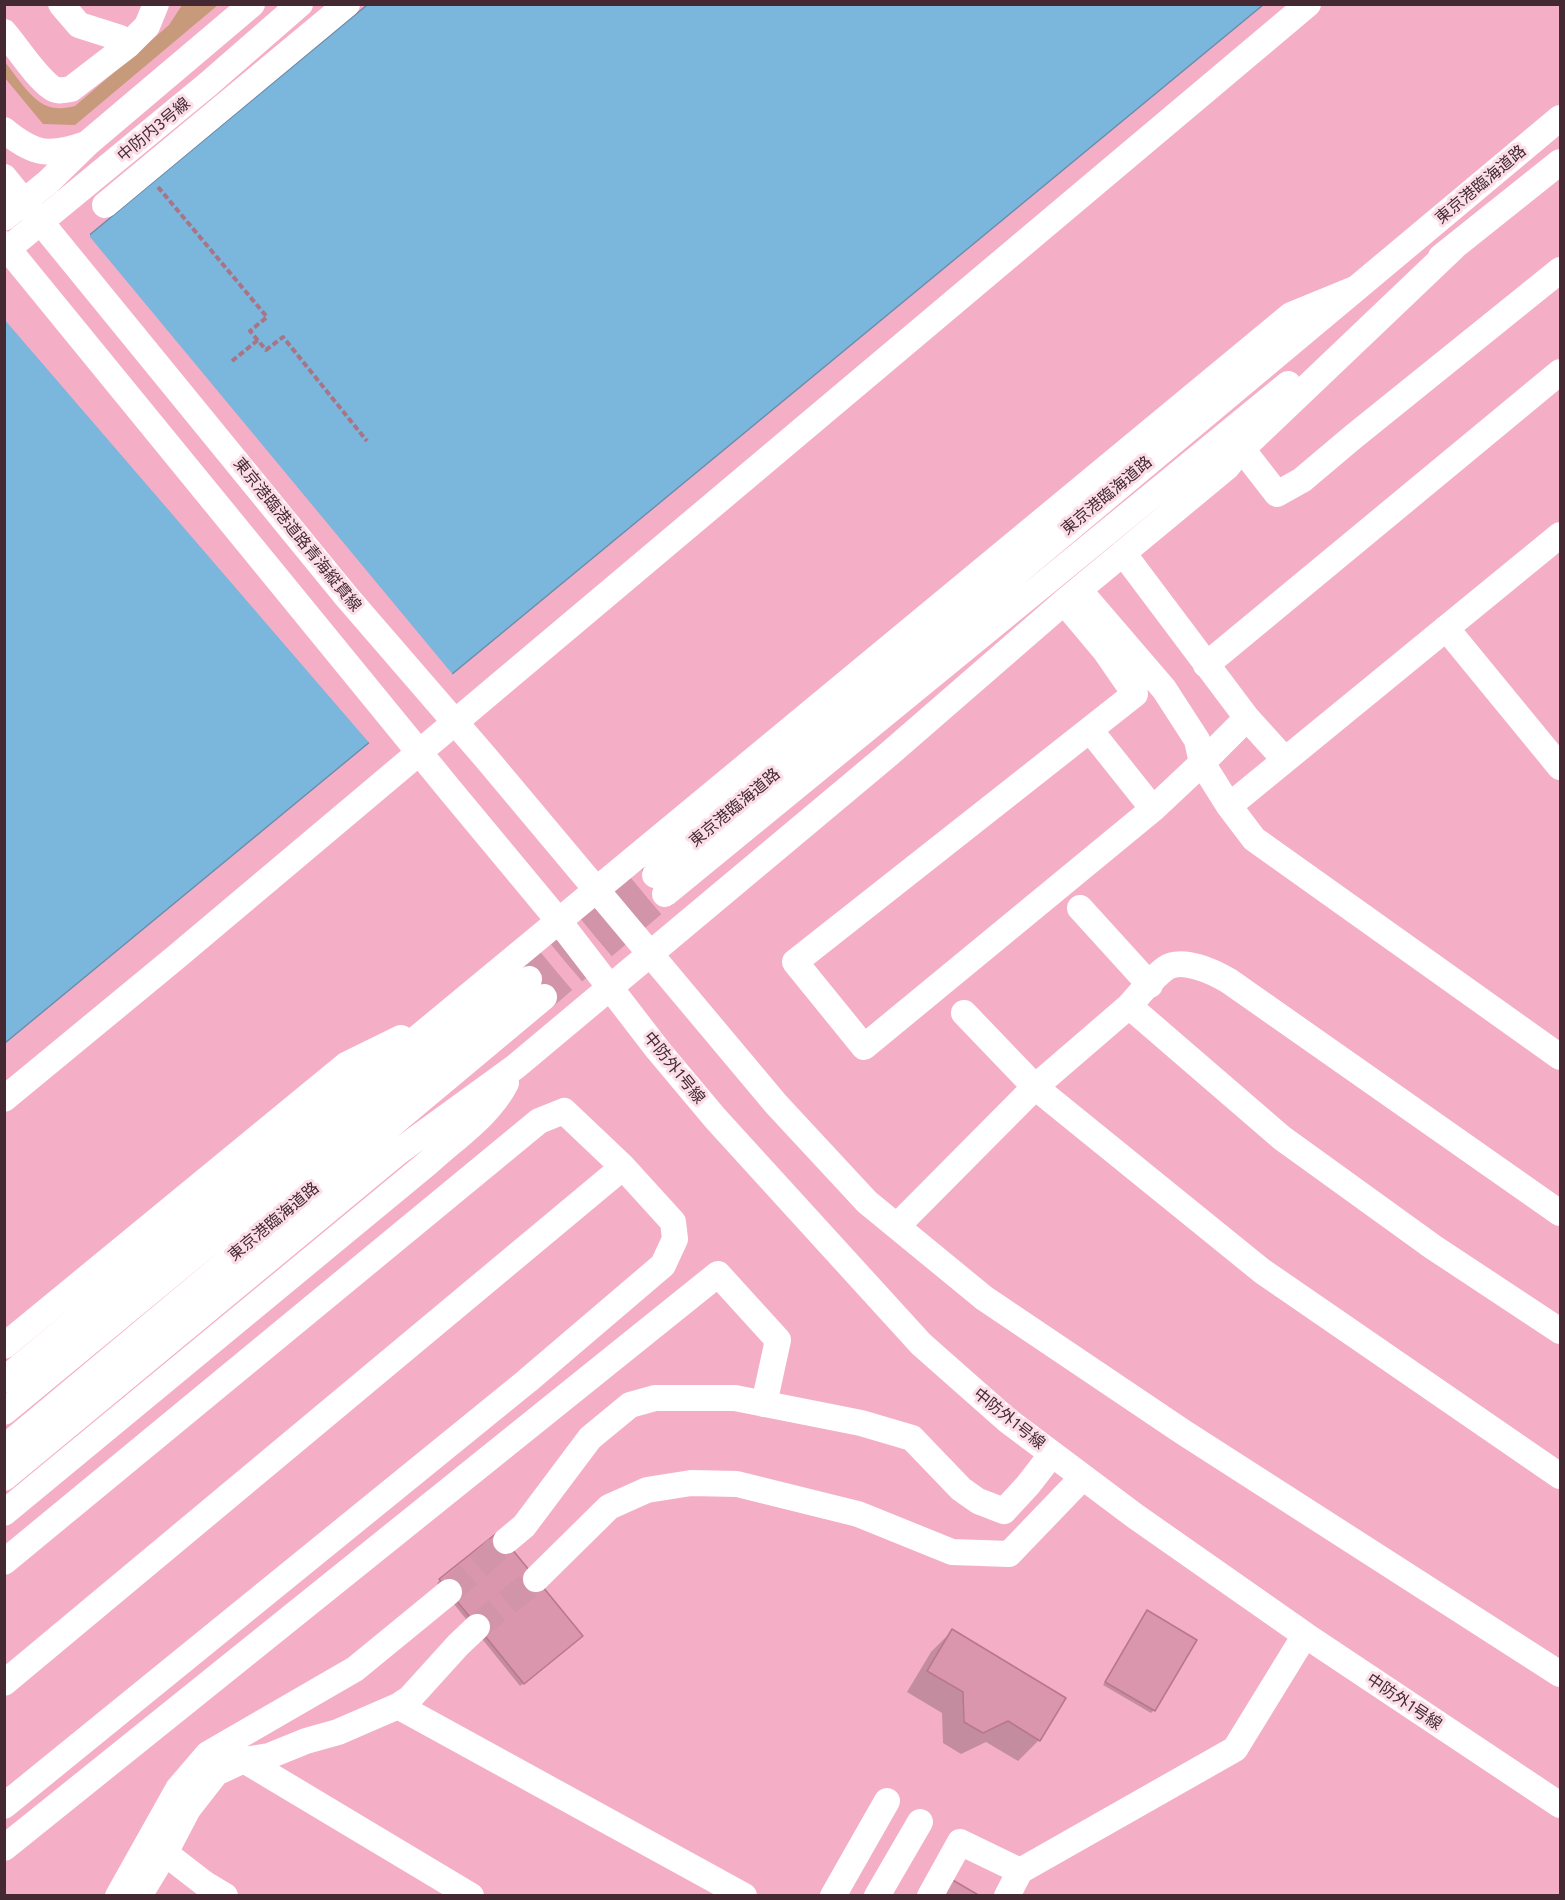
<!DOCTYPE html>
<meta charset="utf-8">
<style>
body{margin:0}
#map{position:relative;width:1565px;height:1900px;overflow:hidden;background:#f4afc7;font-family:Figtree,sans-serif}
canvas{display:block}
.frame{position:absolute;inset:0;border:6px solid #442932;pointer-events:none}
</style>
<div id="map">
<canvas width="1565" height="1900"></canvas>
<div class="frame"></div>
</div>
<script>
const c = document.querySelector('canvas').getContext('2d');
c.lineJoin = 'round';
function fill(path, color) { c.fillStyle = color; c.fill(path, 'evenodd'); }
function trace(path, color, width, dash) { c.strokeStyle = color; c.lineWidth = width; c.lineCap = dash ? 'butt' : 'round'; c.setLineDash(dash || []); c.stroke(path); }
function label(font, color, halo, rows, align = 'center') {
  c.font = font + ' Figtree,"Noto Sans JP",sans-serif'; c.lineWidth = 6; c.setLineDash([]); c.textBaseline = 'middle'; c.strokeStyle = halo; c.fillStyle = color; for (const [text, x, y, turn = 0] of rows) {
    c.save(); c.translate(x, y); c.rotate((+turn || 0) * Math.PI / 180); c.textAlign = isNaN(turn) ? turn : align; if (halo) c.strokeText(text, 0, 0); c.fillText(text, 0, 0); c.restore();
  }
}
fill(new Path2D(`
 M182 5H218L75 125 43 124 5 78 4 61C18 77 34 107 56 108 62 109 70 107 75 106L169 25Z`), '#c69a7b');
const water = new Path2D(`
 M367 5H1263L5 1043V305Z`);
fill(water, '#7bb6dc');
trace(water, '#6a8ca9', 1.5);
fill(new Path2D(`
 M90 230V237L454 676 371 745 4 319V301Z`), '#f4afc7');
fill(new Path2D(`
 M497 1534 578 1639 520 1686 437 1583Z
 M1147 1612 1154 1710 1151 1713 1103 1685Z
 M952 1631 1039 1740 1018 1761 986 1742 961 1754 943 1743 942 1713 907 1692 931 1652Z`), '#0003');
const building = new Path2D(`
 M498 1532 583 1636 524 1684 439 1579Z
 M1147 1610 1197 1640 1155 1711 1105 1682Z
 M952 1629 1066 1698 1040 1741 1008 1721 983 1733 964 1722 963 1692 927 1671Z
 M951 1879 980 1896H942Z`);
fill(building, '#d996ad');
trace(building, '#b8778e', 1.5);
trace(new Path2D(`
 M529 979 655 875
 M544 997 665 894
 M449 1592 506 1541
 M477 1627 536 1579`), '#d194a9', 26, [26, 13]);
trace(new Path2D(`
 M158 187 267 317 250 331 266 350 283 337 367 441
 M232 361 258 340`), '#a87587', 4, [6, 3]);
trace(new Path2D(`
 M61 4 79 25 120 38 127 46
 M4 32C18 48 35 76 52 88 58 92 64 90 71 89L127 46 147 26 156 4
 M4 130C34 155 50 157 86 144
 M4 177 346 596 486 758 776 1104 867 1202 984 1298 1183 1432 1560 1674
 M105 205 347 4
 M4 218 48 182 89 142 252 4
 M4 244 450 790 558 920 658 1050 715 1118 921 1344 1007 1420 1135 1516 1305 1635 1560 1805
 M4 252 207 85 300 4
 M1441 257 1560 162
 M1242 449 1277 494 1302 480 1353 437 1560 270
 M1123 553 1247 718 1285 760
 M1064 602 1106 652 1135 694 795 962 864 1047 1153 809 1202 763 1197 740 1164 689 1079 590
 M1446 628 1560 767
 M1206 665 1560 372
 M1247 718 1202 763 1229 806 1254 839 1560 1057
 M1090 730 1153 809
 M1229 806 1560 535
 M655 875 1560 118
 M665 894 1288 384
 M1080 908 1150 985
 M1129 1006C1140 994 1152 978 1166 968 1182 957 1214 972 1229 981L1560 1213
 M964 1013 1035 1087 1129 1006 1282 1138 1433 1247 1560 1331
 M4 1099 175 958 1308 4
 M897 1226 1035 1087 1262 1271 1560 1476
 M4 1346 346 1065 401 1038
 M4 1380 1291 315 1357 288
 M4 1412 529 979
 M4 1448 544 997
 M4 1478 398 1152 515 1067 889 754 1064 602 1227 467 1242 449 1454 247
 M4 1513 429 1162C455 1138 490 1115 506 1083
 M506 1541 524 1526 590 1438 630 1405 655 1398H735L861 1423 912 1438 961 1489 978 1501 1004 1511 1028 1485 1052 1454
 M4 1562 539 1121 564 1111 623 1167 673 1222 675 1239 663 1265 527 1381 4 1806
 M536 1579 609 1507 647 1490 691 1483 737 1484 858 1514 952 1552 1009 1554 1083 1477
 M4 1683 623 1167
 M398 1706 744 1896
 M244 1760 471 1896
 M4 1848 718 1274 778 1340 764 1404
 M118 1896 178 1789 208 1754 355 1669 449 1592
 M139 1896 165 1853
 M225 1896 205 1884 165 1853 188 1809 216 1773 244 1760 269 1756 306 1741 338 1732 398 1706 410 1698 458 1645 477 1627
 M833 1896 887 1801
 M877 1896 920 1822
 M930 1896 960 1842 1020 1871 1235 1749 1305 1635
 M1007 1896 1020 1871`), '#fff', 26);
label('16px', '#442932', '#fbdee7', [
 ["中防内3号線",154,130,-40],
 ["東京港臨海道路",1481,185,-40],
 ["東京港臨海道路",1107,496,-40],
 ["東京港臨港道路青海縦貫線",297,535,51],
 ["東京港臨海道路",735,808,-40],
 ["中防外1号線",674,1068,51],
 ["東京港臨海道路",274,1222,-40],
 ["中防外1号線",1009,1419,39],
 ["中防外1号線",1404,1702,34]
]);
</script>
